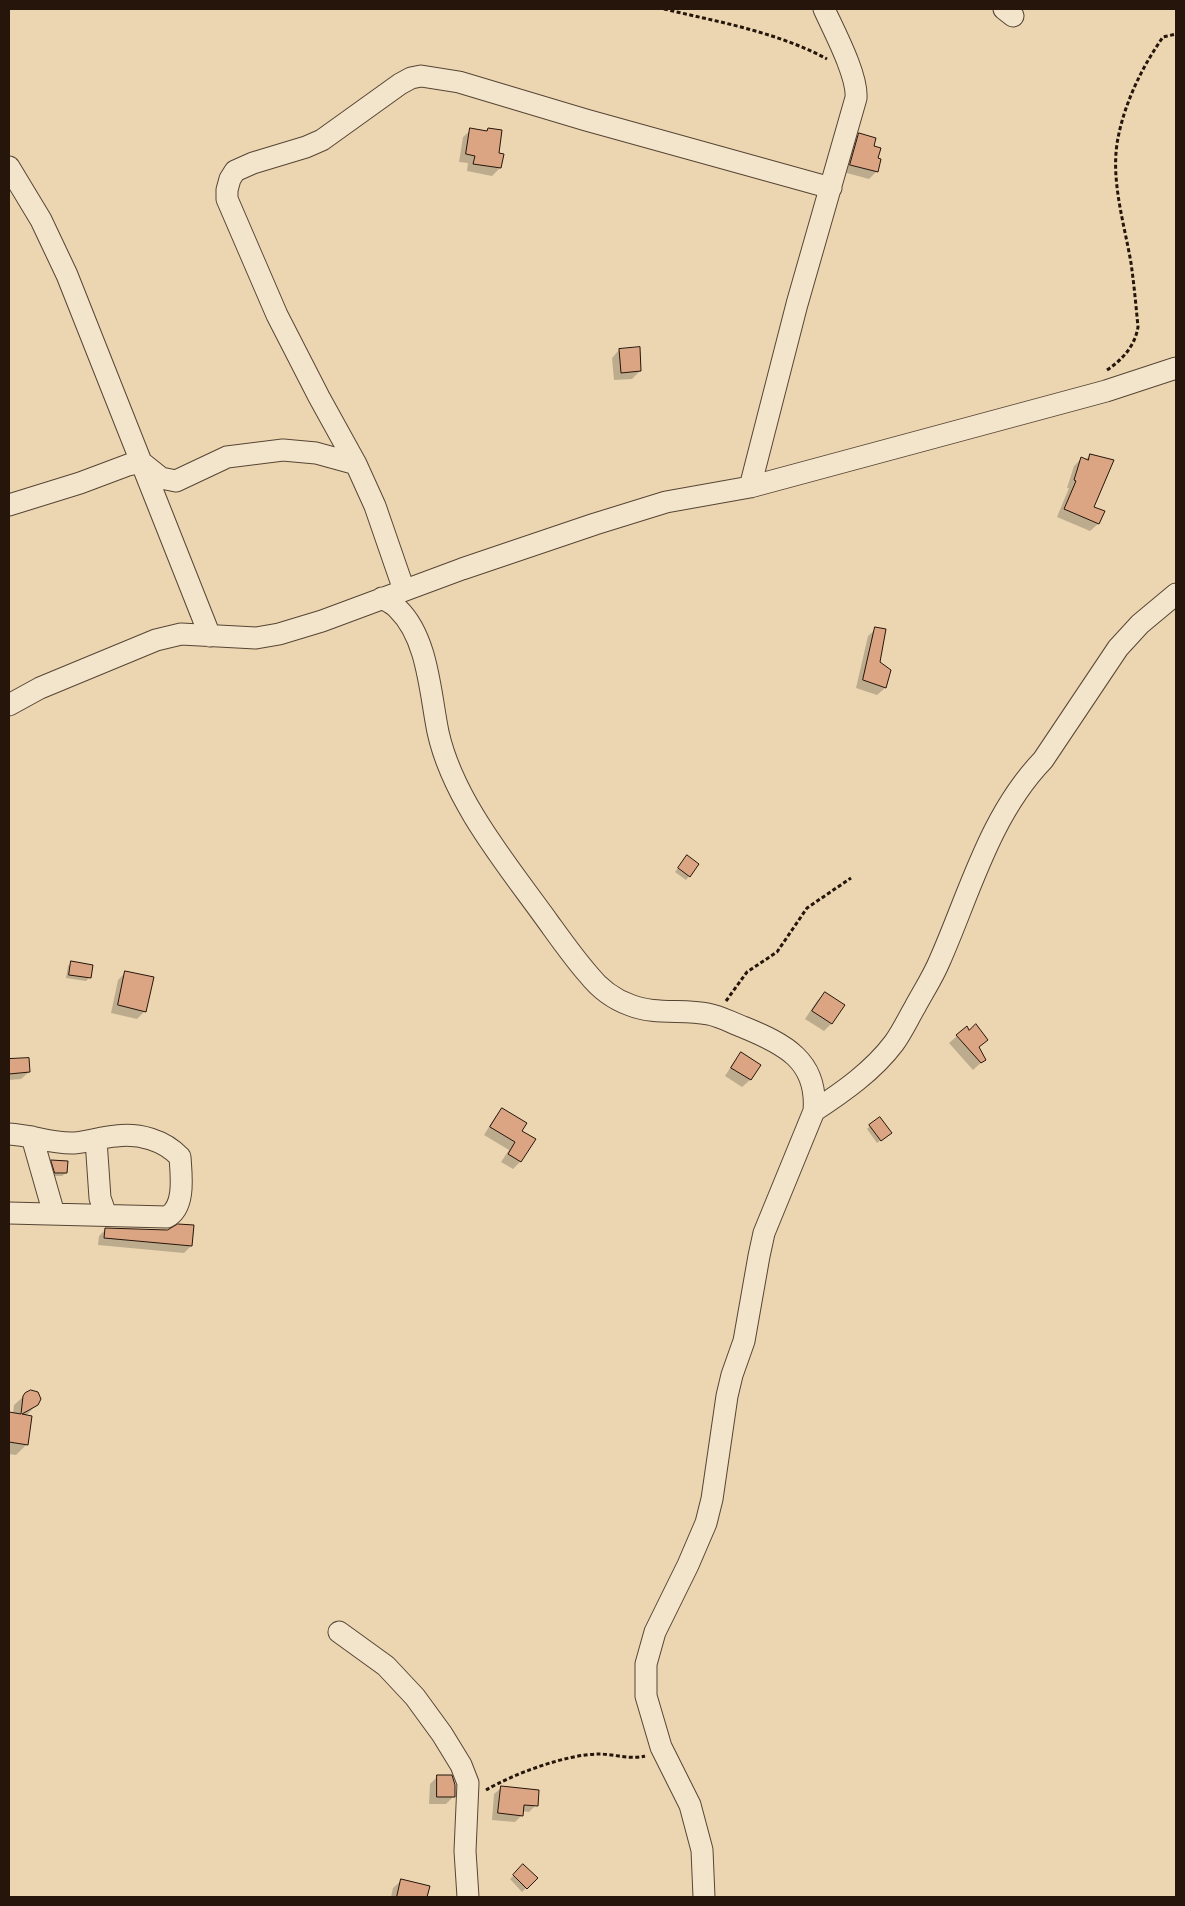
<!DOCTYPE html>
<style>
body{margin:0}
#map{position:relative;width:1185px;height:1906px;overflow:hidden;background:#ecd6b1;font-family:"EB Garamond",serif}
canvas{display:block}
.frame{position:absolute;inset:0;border:10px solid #25150a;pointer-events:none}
</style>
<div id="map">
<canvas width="1185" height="1906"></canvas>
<div class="frame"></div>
</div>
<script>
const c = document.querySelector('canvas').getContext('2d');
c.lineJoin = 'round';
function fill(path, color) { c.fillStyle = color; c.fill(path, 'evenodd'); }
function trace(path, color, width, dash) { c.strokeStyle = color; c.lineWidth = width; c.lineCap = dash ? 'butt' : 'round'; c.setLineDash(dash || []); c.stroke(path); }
fill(new Path2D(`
 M488 129 500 168 492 176 467 171 468 163 459 162 463 137 471 130 485 132Z
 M859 134 872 146 877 159 876 172 869 179 843 172 852 142Z
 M619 350 640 371 632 379 614 380 612 358Z
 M1090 455 1093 507 1103 512 1098 524 1090 531 1057 517 1069 488H1067L1074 466 1082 458 1085 460Z
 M876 629 879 663 890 671 885 688 877 695 856 688 868 636Z
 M684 860 689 876 686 880 675 872Z
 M71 963 89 978 86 981 66 978 68 966Z
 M126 972 145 1011 137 1019 111 1013 118 980Z
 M825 993 844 1006 831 1024 824 1031 805 1019 817 1001Z
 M957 1036 978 1048 984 1060 973 1070 949 1043Z
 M741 1054 759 1065 750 1080 742 1087 725 1076 734 1062Z
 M28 1059 29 1072 21 1079 9 1080V1060Z
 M502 1109 520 1131V1162L513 1169 501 1162 509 1150 484 1135 495 1117Z
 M870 1126 886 1136 877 1143 867 1129Z
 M52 1161 66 1173 62 1176H52L49 1164Z
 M192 1227 191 1246 184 1253 98 1245 99 1236 106 1229 167 1231Z
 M26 1394 37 1404 26 1416 27 1444 16 1455 9 1454V1413L13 1414 14 1405Z
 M438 1776 454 1796 446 1804H429L430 1784Z
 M501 1788 536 1805 529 1812 522 1811V1815L515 1822 492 1820 494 1794Z
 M523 1866 536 1878 522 1892 510 1879Z
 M401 1881 428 1887 426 1897H391L393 1888Z`), '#0003');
const building = new Path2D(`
 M470 128 487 131 488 128 502 130 499 153 504 154 501 168 473 164 475 156 466 154Z
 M859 133 876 138 874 146 881 148 878 158 881 159 878 172 850 165Z
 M640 347 641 371 621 373 619 349Z
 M1090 454 1114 460 1094 507 1105 511 1099 524 1064 509 1076 481 1074 480 1081 457 1088 460Z
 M875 627 886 629 880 662 891 670 886 688 863 680Z
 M687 855 699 864 690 877 678 868Z
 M71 961 93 965 91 978 69 975Z
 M125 971 154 977 146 1012 118 1005Z
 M825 992 845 1005 832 1024 812 1011Z
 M976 1024 988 1040 979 1047 986 1060 981 1063 956 1035 967 1026 969 1030Z
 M741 1052 761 1065 751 1080 731 1068Z
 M29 1058 30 1072 9 1074V1059Z
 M502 1108 527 1123 522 1131 536 1139 521 1162 508 1154 515 1142 490 1127Z
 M880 1117 892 1133 881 1141 869 1125Z
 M51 1160 68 1161 67 1173H55Z
 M178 1224 194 1225 192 1246 104 1238 105 1228 167 1230Z
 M31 1390 38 1392 41 1399 38 1405 22 1414 32 1416 28 1445 9 1442V1412L21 1414 23 1396 25 1393Z
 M437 1775H452L455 1785V1797H437Z
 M501 1786 539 1790 538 1806 524 1805 523 1816 498 1813Z
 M523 1864 538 1878 527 1889 513 1875Z
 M401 1879 430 1886 427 1897H397Z`);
fill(building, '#dba583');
trace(building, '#25150a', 1);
const minor = new Path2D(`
 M1004 9 1013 16
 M9 167 41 220 67 275 210 636
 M750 487 797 304 856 98C858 76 834 31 824 9
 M9 505 80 483 128 465 141 462 161 478 176 481 227 457 283 450 316 453 356 464
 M404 590 375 506 356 464 319 397 277 315 227 199V190L230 179 235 171 253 163 306 147 322 140 400 84 411 78 421 76 459 82 586 120 831 188
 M382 598C387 601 394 604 398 609 428 638 430 693 438 732 453 801 509 867 549 923 562 941 574 958 588 974 599 988 613 999 630 1005 654 1015 683 1009 708 1014 720 1016 732 1023 743 1027 785 1044 818 1061 814 1111L764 1233 759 1256 744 1341 732 1375 727 1396 712 1499 706 1523 688 1565 655 1632 646 1664V1696L661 1747 690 1805 702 1850 704 1897
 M9 705 40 688 156 640 181 634 256 638 279 634 322 621 462 569 595 524 666 502 750 487 1106 391 1176 368
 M814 1111C843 1092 873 1071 894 1043 902 1032 908 1019 915 1007 923 992 933 977 940 960 970 892 990 815 1043 760L1118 648 1140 624 1176 594
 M9 1134C31 1135 52 1144 74 1143 88 1142 102 1137 116 1136 139 1133 164 1140 180 1157 181 1174 186 1207 167 1217L9 1213
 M32 1137 54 1214
 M96 1140 100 1198 106 1215
 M339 1632 386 1666 415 1697 442 1734 461 1765 468 1783 465 1851 468 1897`);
trace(minor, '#574534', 23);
trace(new Path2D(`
 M664 9C719 22 777 32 827 59
 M1107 370C1122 360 1135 346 1138 327 1136 306 1134 284 1131 263 1124 222 1110 179 1118 138 1125 102 1142 67 1163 37L1176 34
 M726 1001 747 972 777 952 807 908 851 878
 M486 1790C513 1774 567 1754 599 1754 614 1754 630 1760 645 1756`), '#25150a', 3, [4, 2.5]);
trace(minor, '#f3e4cc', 21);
</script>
